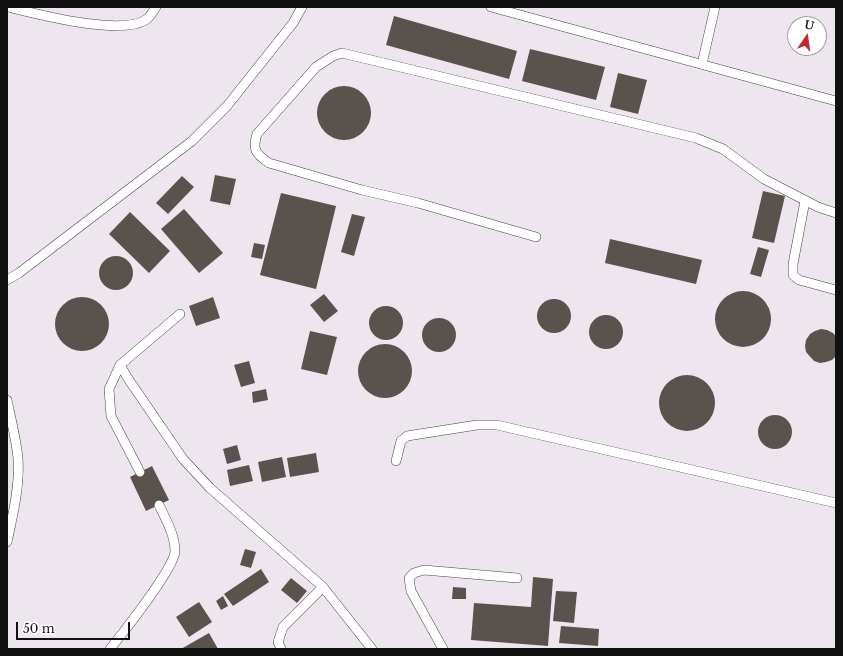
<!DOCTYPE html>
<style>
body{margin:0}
#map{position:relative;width:843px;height:656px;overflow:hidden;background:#fffdf5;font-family:"Libre Baskerville",serif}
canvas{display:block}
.frame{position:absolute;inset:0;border:8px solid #111;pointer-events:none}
.north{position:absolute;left:787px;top:16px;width:40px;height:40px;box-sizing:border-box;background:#fff;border:1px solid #a0a0a0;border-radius:50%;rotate:13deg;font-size:11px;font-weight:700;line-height:16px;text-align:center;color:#111}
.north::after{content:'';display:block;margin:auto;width:14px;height:18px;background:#c4262e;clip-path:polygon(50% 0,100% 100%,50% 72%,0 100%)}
.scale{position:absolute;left:16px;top:622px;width:114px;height:18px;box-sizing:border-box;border:2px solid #111;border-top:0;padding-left:5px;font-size:12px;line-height:14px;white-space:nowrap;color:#111;-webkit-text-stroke:3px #fff;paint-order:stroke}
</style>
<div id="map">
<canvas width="843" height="656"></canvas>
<div class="frame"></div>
<div class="north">U</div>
<div class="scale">50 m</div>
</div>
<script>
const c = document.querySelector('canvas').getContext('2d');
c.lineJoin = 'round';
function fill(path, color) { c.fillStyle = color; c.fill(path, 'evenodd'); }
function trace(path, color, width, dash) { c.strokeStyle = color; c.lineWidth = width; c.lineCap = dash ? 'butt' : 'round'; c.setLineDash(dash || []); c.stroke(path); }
fill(new Path2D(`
 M7 7H836V649H7ZM795 24H819V48H795Z`), '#eee6ef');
fill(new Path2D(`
 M394 16 517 51 509 79 386 45Z
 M530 49 605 67 596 100 522 81Z
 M618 73 647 80 638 114 610 107Z
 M317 113a27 27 0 1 1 54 0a27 27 0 1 1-54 0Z
 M215 175 236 179 230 205 210 201Z
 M182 176 194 187 168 214 156 203Z
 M763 191 785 196 774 243 752 238Z
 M281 193 336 206 316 289 260 275Z
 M184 209 223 253 199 273 161 229Z
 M130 212 170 251 149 273 109 234Z
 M352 214 365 217 354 256 341 252Z
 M610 239 702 260 696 284 605 263Z
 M254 243 265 245 262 259 251 257Z
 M758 247 769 250 761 277 750 274Z
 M99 273a17 17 0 1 1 34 0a17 17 0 1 1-34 0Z
 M715 319a28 28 0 1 1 56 0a28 28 0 1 1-56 0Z
 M324 294 338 311 324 322 310 305Z
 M213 297 220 318 196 326 189 306Z
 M55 324a27 27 0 1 1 54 0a27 27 0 1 1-54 0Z
 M537 316a17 17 0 1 1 34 0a17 17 0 1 1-34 0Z
 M369 323a17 17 0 1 1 34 0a17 17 0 1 1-34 0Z
 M589 332a17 17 0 1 1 34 0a17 17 0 1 1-34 0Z
 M422 335a17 17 0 1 1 34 0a17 17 0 1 1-34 0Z
 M821 329 827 330 833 333 836 336V356L832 360 826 362 820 363 814 361 806 352 805 346 806 340 810 334 815 331Z
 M310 331 337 337 327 375 301 369Z
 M358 371a27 27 0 1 1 54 0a27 27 0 1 1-54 0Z
 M249 361 255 383 241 387 234 365Z
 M659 403a28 28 0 1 1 56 0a28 28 0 1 1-56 0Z
 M266 389 268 400 253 403 252 392Z
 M758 432a17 17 0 1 1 34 0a17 17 0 1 1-34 0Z
 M237 445 241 460 227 464 223 449Z
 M316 453 319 472 290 477 287 458Z
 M282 457 286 477 262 482 258 462Z
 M249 465 253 481 230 486 227 470Z
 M152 466 169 500 146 511 130 477Z
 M245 549 256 552 251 568 240 565Z
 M261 569 269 582 233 606 224 594Z
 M533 577 553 579 548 646 471 640 474 603 531 607Z
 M291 578 307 591 297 603 281 590Z
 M453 587 466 588V599H452Z
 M556 591 577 592 574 623 553 621Z
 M223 596 228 606 221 610 216 601Z
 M199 602 212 622 189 637 176 617Z
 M561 626 599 629 598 646 559 643Z
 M209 633 218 649H181Z`), '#5a524d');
const lane = new Path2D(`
 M8 7C37 14 122 37 147 19 151 16 153 11 156 7
 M491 7 836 101
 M702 64 715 7
 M805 201 793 264V275L799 280 836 290
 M536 237 418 203 362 190 269 163C256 154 252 150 257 134L316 67 333 56 342 53 696 138 723 149 764 179 818 207 836 213
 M7 280 19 273 192 141 227 106 293 23 302 7
 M120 365 129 380 183 459 210 488 323 587 372 649
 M7 400C11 419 16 439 18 458 20 486 13 514 7 542
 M396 461 401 441 407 436 477 425H497L836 503
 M140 472 111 416 109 389 120 365 180 314
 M110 649C122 634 175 567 175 551 175 535 166 520 159 505
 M281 649 278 642 283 627 323 587
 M443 649 411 591 409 578 414 573 424 570 517 578`);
trace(lane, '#444', 10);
trace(lane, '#fff', 9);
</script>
